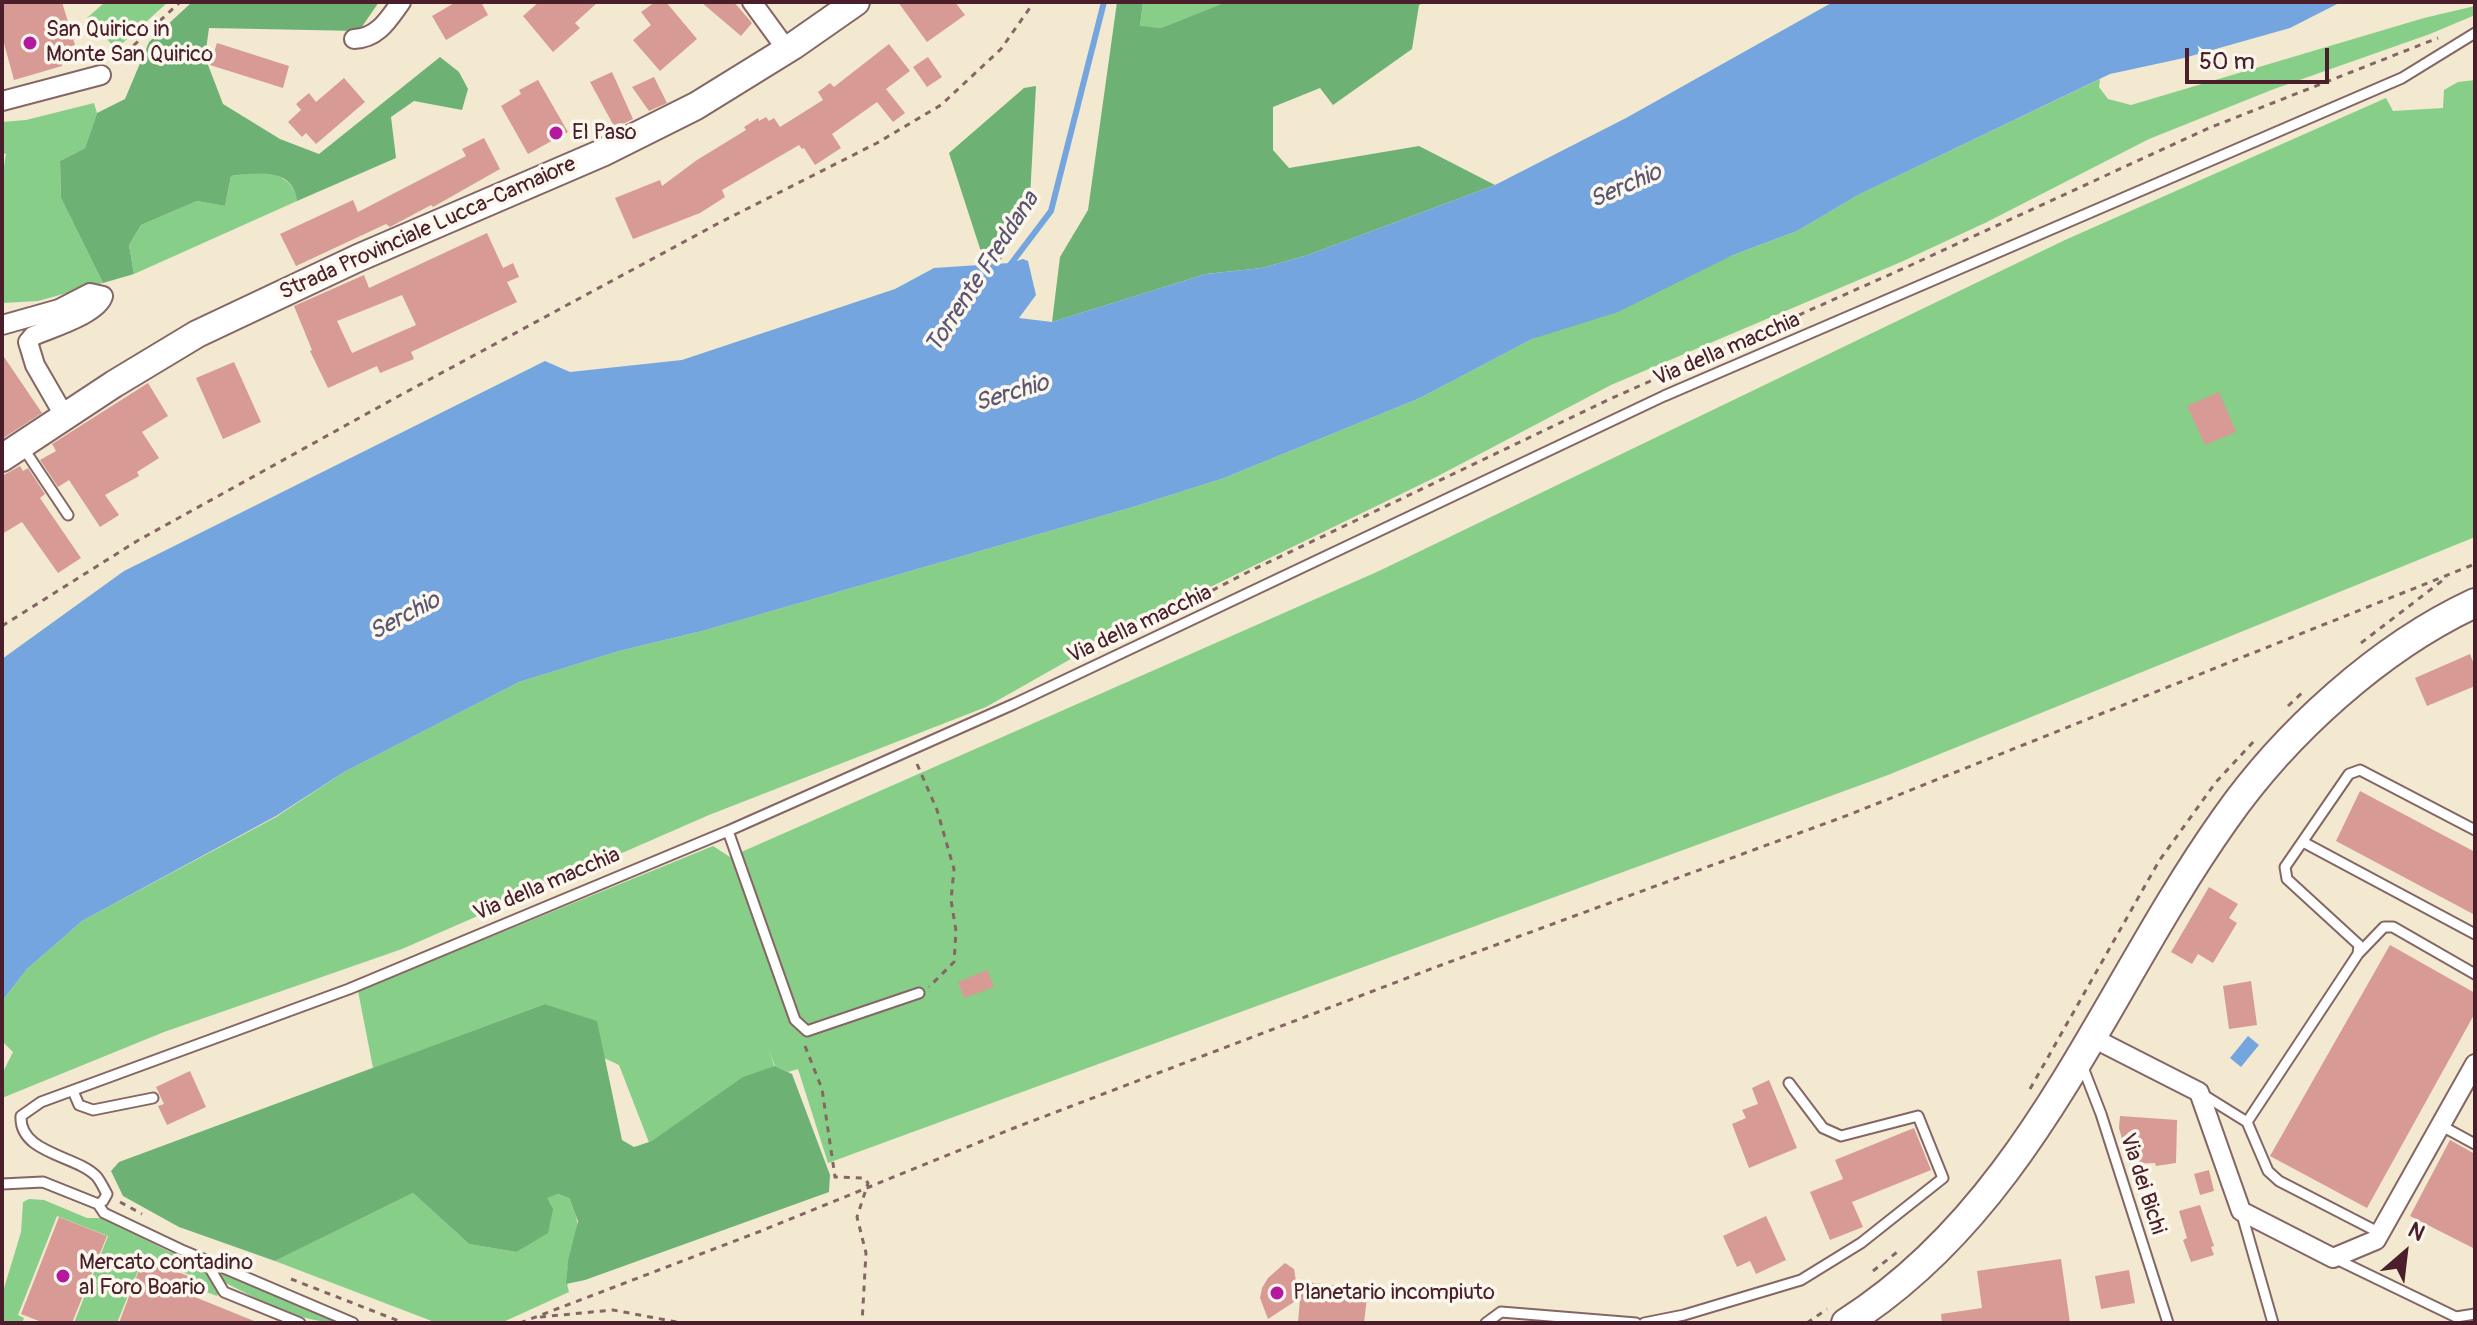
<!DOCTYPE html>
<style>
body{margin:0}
#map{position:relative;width:2477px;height:1325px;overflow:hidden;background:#f2e9d0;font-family:Pangolin,sans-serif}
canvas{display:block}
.frame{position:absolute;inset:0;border:4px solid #4a1f2b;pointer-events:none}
.north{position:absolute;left:2365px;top:1213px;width:80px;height:80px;-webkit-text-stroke:6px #fbf7ec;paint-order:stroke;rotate:28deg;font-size:22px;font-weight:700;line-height:32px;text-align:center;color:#4a1f2b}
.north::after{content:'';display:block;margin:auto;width:28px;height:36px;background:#4a1f2b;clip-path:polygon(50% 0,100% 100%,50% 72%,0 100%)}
.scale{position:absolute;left:2185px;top:48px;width:144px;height:36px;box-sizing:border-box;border:4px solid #4a1f2b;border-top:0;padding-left:10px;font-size:24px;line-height:28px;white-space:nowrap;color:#4a1f2b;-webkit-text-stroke:6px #fbf7ec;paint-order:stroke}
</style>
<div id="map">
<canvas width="2477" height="1325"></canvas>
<div class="frame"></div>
<div class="north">N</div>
<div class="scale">50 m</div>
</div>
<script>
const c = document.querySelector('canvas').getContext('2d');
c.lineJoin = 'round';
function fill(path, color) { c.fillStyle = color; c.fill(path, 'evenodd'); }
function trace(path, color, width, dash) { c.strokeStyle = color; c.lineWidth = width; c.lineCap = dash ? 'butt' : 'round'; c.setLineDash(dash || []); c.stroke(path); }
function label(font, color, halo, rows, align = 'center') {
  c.font = font + ' Pangolin,sans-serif'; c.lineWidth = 7; c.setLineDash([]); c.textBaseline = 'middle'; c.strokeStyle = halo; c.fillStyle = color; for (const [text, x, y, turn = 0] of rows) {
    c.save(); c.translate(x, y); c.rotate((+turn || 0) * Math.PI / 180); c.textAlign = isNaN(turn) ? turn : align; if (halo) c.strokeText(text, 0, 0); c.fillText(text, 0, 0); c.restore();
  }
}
fill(new Path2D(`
 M105 2H168L116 49 87 18Z
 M1143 2H1226L1161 28 1140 27Z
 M2475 6V15L2430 34 2274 89 2149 139 1987 222 1901 262 1611 385 1436 477 1122 630 986 707 709 815 402 949 164 1032 2 1098V1074L13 1052 2 1041V1001L27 969 82 921 276 817 344 772 519 682 619 651 702 631 1133 507 1224 478 1420 398 1532 339 1733 255 1797 231 1858 195 2100 79 2099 87 2108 99 2131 105 2424 18Z
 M2475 80V537L1888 775 828 1163 798 1069 788 1072 775 1066 769 1051 784 1094 650 1145 619 1065 604 1058 596 1021 545 1004 373 1068 358 991 713 846 730 857 1379 571 2065 240 2386 98 2393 111 2443 108 2444 90 2458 82Z
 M94 103 97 113 85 148 60 161 61 198 103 283 38 301 2 303V178L6 154 2 153V122L26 120Z
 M269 171C284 179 295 183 297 201L134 274 129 245 141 225 197 201 225 206 231 176Z
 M413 1193 469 1244 516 1252 546 1198 558 1194 569 1198C571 1205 577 1215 577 1222 578 1246 561 1264 569 1292L501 1323H437L275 1261Z
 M29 1199 44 1200 87 1218H102L168 1251 343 1323C299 1323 261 1301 222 1281L217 1296 191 1286 193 1276 143 1258 117 1323H74L108 1236 57 1216 18 1315 24 1318 22 1323H7L2 1319V1295L21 1232 23 1202Z`), '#87ce88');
fill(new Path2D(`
 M192 2H379L359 31 209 28 205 57 223 104 280 139 319 154 440 57 459 72 468 89 462 110 414 101 391 117 396 158 297 201C293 167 257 173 231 176L225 206 197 201 141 225 129 245 134 274 103 283 61 198 60 161 85 148 97 113 125 99 149 42Z
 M1117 2H1143L1140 26 1161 28 1226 2H1425L1419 5 1412 49 1333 105 1320 88 1273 107V150L1289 168 1419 146 1495 185 1308 255 1262 268 1206 274 1052 322 1060 257 1088 210Z
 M1036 86 1029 216 998 264H985L949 153 1024 88Z
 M545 1004 597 1021 622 1140 634 1147 652 1141 743 1077 775 1066 792 1074 830 1175 829 1192 585 1280 566 1284 568 1261 578 1221 569 1198 558 1194 547 1198 553 1209 548 1233 516 1252 469 1244 413 1193 275 1261 179 1227 123 1196 111 1171 119 1162Z`), '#6db174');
fill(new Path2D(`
 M1833 2H2341L2290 28 2184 58 2110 74 1858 195 1797 231 1733 255 1618 312 1532 339 1420 398 1224 478 1133 507 702 631 619 651 519 682 344 772 276 816 82 921 27 969 2 1001V659L124 571 545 361 570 372 682 360 895 289 934 268 1010 263 1023 259 1028 261 1036 295 1019 318 1052 322 1206 274 1262 268 1308 255 1495 185 1626 118Z
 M2248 1036 2259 1045 2241 1067 2230 1058Z`), '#74a5df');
trace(new Path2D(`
 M1007 269 1051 211 1104 2`), '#74a5df', 6);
fill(new Path2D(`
 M2 2H62L75 45 58 50 62 66 14 80 2 36Z
 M456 2H481L488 15 446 40 432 16Z
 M539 2H598L575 23 580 28 553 52 523 16Z
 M655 2H666L697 39 660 71 633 40 651 25 641 12Z
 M701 2H734L752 23 741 36Z
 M898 2H955L965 15 927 42Z
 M217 43 289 66 283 88 210 65Z
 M889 44 910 71 886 89 905 113 893 122 877 102 832 134 841 148 815 165 804 148 802 149 799 145 722 190 725 197 700 213 633 239 615 198 660 180 662 186 697 160 746 130 744 127 758 118 759 121 766 117 769 121 774 118 780 127 823 100 818 92 830 83 834 87Z
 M928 57 942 77 927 87 913 67Z
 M612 72 633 119 615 128 590 82Z
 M654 77 667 103 649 111 632 87Z
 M344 78 365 102 316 144 306 133 302 137 288 122 301 110 296 104 309 93 316 102Z
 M538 80 568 132 528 154 501 106 521 94 519 90Z
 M484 138 500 169 433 207 431 205 390 227 386 224 296 266 280 234 353 200 358 212 466 156 462 149Z
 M487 233 503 268 513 263 519 277 507 282 517 302 411 352 414 359 380 373 377 366 328 388 310 351 312 350 294 306 364 275 369 288ZM402 295 416 325 352 353 337 321Z
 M2 354 42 413 2 439Z
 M234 362 261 422 223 439 196 378Z
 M148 383 168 416 142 432 159 458 137 472 139 476 105 495 119 515 100 527 69 480 58 487 40 460 56 451 52 444Z
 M2219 392 2236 432 2205 445 2187 406Z
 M20 466 23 471 28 468 45 494 40 498 81 558 58 573 22 522 2 534V476Z
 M2470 654 2475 667V686L2427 706 2415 678Z
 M2360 791 2475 852V915L2336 841Z
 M2209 887 2238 904 2229 918 2237 923 2213 963 2198 954 2192 964 2171 952Z
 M2390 945 2475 993V1013L2367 1208 2270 1156Z
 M987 970 994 987 964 998 958 982Z
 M2251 981 2257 1025 2229 1029 2223 986Z
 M190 1071 206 1107 167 1125 158 1106 164 1104 156 1087Z
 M1769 1080 1797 1148 1749 1168 1732 1124 1746 1118 1742 1110 1758 1104 1752 1088Z
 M2120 1116 2177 1120 2176 1163 2156 1166 2155 1163 2129 1164 2119 1128Z
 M1914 1128 1931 1170 1852 1202 1863 1227 1830 1240 1810 1192 1843 1179 1835 1160Z
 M2450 1140 2475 1154V1249L2410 1216Z
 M2209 1170 2214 1191 2200 1195 2194 1174Z
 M2200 1205 2214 1246 2211 1247 2214 1255 2191 1262 2183 1240 2187 1238 2179 1211Z
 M1766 1216 1786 1260 1756 1274 1750 1261 1737 1267 1723 1236Z
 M59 1217 107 1236 72 1323H44L21 1314Z
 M143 1259 191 1277 185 1293 259 1323H119Z
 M2061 1259 2070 1323H1942L1941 1314 1982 1308 1977 1271Z
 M1285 1263 1294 1269 1296 1281 1368 1289 1364 1323H1298L1300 1298 1268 1319 1260 1298 1262 1288 1268 1278Z
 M2129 1270 2135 1303 2101 1309 2095 1276Z`), '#d89a94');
const service = new Path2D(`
 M24 449 68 515
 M728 831 795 1020 807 1031 919 993
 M2303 842 2475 934
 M2358 954 2384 927H2393L2475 974
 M2082 1065 2101 1114 2168 1323
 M73 1091 79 1105 93 1110 153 1098
 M2202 1094 2247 1122 2358 954 2359 945 2287 879 2285 867 2349 774 2360 770 2475 830
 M2247 1122 2268 1171 2279 1181 2380 1233
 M2440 1125 2475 1144
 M2 1184 43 1182 98 1204 103 1201 107 1194C104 1189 101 1182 97 1177 77 1155 19 1154 21 1116L41 1102 349 989 728 831 1014 704 1664 396 2402 78 2475 33
 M98 1204 104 1213 184 1251 353 1323
 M2241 1211 2273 1323
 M2336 1259 2456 1317 2475 1314
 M205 1260 224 1292 300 1323
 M1486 1323 1501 1312 1636 1323
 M1644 1323 1684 1315 1801 1280 1861 1243 1943 1178 1918 1116 1841 1136 1823 1128 1789 1083`);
const minor = new Path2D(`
 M752 2 787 50
 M354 39C378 38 388 20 401 2
 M2 101 101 75
 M2 325 59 309 90 293 103 296C98 314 51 328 33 336L28 342 35 365 65 417
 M2091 1037 2199 1092 2241 1211 2333 1258 2376 1240 2475 1064`);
const secondary = new Path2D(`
 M2 458 114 384 197 334 358 258 602 153 696 106 793 46 856 2`);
const primary = new Path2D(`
 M1846 1323C2031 1206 2103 991 2225 819 2285 733 2380 647 2475 603`);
trace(service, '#856665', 13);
trace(minor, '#856665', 22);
trace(secondary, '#856665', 30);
trace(primary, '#856665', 32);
trace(new Path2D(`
 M116 62 180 2
 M1159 618 1246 573 1610 399 1909 266 2209 128 2438 38
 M2 626 137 541 397 397 717 224 877 143 941 105 1001 49 1034 2
 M2361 643 2447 577
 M2288 706 2303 692
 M917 764 937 810 954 869 951 900 956 931 954 962 929 987
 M805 1046 822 1089 835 1177 864 1178 868 1183 857 1217 866 1253 862 1323
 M2030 1089 2159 861 2216 782 2255 740
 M120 1202 142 1214
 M1873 1271 1901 1249
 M291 1279 404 1323
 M540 1317 613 1310 682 1323
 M520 1323 761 1231 1014 1128 1436 967 1851 814 2475 564
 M1807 1323 1827 1309`), '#856665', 3, [6, 6]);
trace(service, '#fff', 9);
trace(minor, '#fff', 18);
trace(secondary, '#fff', 26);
trace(primary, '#fff', 28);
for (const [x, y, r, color] of [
 [30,43,8,"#b5179e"],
 [556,133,8,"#b5179e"],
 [63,1276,8,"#b5179e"],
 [1277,1293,8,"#b5179e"]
]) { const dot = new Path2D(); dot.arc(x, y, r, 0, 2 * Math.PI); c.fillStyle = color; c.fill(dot); trace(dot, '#fbf7ec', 3); }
label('22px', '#4a1f2b', '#fbf7ec', [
 ["San Quirico in",46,30],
 ["Monte San Quirico",46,55],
 ["El Paso",572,133],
 ["Mercato contadino",79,1263],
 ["al Foro Boario",79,1288],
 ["Planetario incompiuto",1293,1293]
], 'left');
label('22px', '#4a1f2b', '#fbf7ec', [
 ["Strada Provinciale Lucca-Camaiore",428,229,-24],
 ["Via della macchia",1727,350,-23],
 ["Via della macchia",1140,625,-25],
 ["Via della macchia",547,885,-23],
 ["Via dei Bichi",2142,1184,72]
]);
label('italic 24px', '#5b5573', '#fbf7ec', [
 ["Serchio",1626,187,-24],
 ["Torrente Freddana",983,273,-57],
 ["Serchio",1012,394,-17],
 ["Serchio",405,617,-28]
]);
</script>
